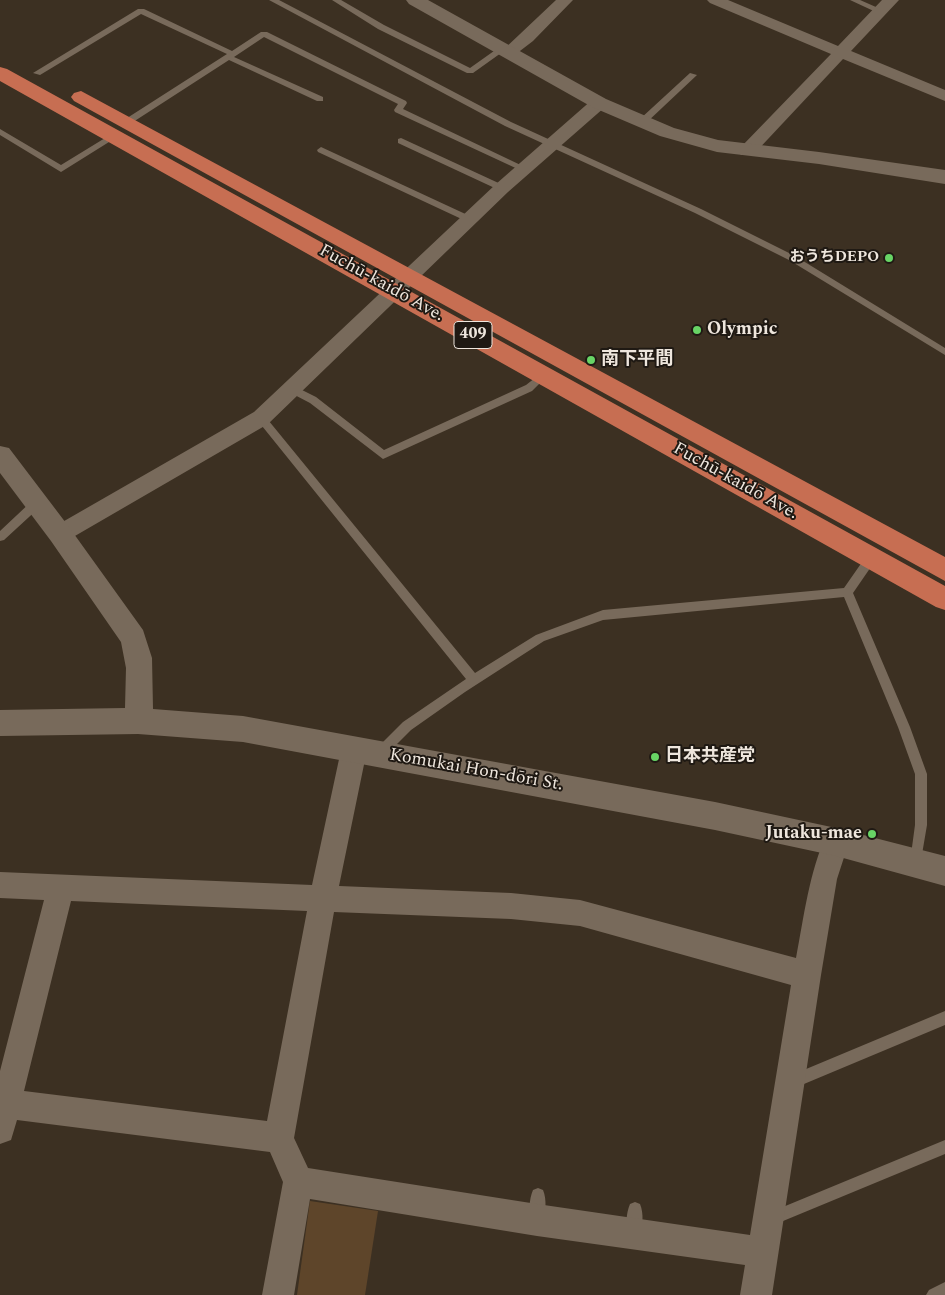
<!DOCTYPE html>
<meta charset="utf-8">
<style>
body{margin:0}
canvas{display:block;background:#3c3022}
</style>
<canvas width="945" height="1295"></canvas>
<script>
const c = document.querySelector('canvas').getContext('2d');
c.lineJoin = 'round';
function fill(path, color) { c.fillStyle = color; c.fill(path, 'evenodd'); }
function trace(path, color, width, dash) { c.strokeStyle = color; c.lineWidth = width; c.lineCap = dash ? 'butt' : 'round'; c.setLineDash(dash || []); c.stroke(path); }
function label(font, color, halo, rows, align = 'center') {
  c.font = font + ' Spectral,"Noto Sans JP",serif'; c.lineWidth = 4; c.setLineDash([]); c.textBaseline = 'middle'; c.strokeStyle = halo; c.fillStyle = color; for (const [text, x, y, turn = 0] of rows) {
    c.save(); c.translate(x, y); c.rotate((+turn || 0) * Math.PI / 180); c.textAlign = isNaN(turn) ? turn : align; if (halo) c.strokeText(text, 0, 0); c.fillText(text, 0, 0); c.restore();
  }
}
fill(new Path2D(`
 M310 1201 378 1211 365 1295H297Z`), '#5e452a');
fill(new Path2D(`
 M269 0H279L511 122 701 209 795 256 945 348V355L789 260 695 213 505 126Z
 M332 0H341L384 25 470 68 501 46 508 48 473 73H467L378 29Z
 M850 0H860L885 11 878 13Z
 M138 9H144L232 51 261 32H267L406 101 407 103 403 109 529 169 525 172 522 171 395 112 394 110 398 104 264 37 234 57 323 97V101H317L229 60 130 124H124V120L227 54 141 14 40 75 33 73Z
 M690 73 697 75 646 123H640V119Z
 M0 129 61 165 110 135 113 134 117 137 61 172 0 135Z
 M401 138 505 186 506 188 502 191 499 190 398 143V139Z
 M321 147 474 218 475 220 474 222H468L318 152 317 150Z
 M544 371 547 372V376L532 391 383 459 310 403 289 392 287 389 292 385 316 397 384 450 526 385Z
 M261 414 264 415 475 673 536 635 603 610 844 588 867 555H875L876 558 875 561 853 593 910 727 927 774V825L920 866 916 868 912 866 910 862 915 825V774L898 727 844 597 603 620 544 641 465 692 411 730 384 757 380 758 376 757 374 753 376 749 403 722 466 679 258 421 256 418Z
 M37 499 42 503 41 506 4 540 0 541V531L33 500Z
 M945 1011V1025L792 1089 787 1087 785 1082 787 1077Z
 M945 1140V1154L771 1226 766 1224 764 1219 766 1214Z
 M538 1188 543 1190C547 1199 546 1215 542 1224L537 1226 532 1224C528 1215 529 1199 533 1190Z
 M635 1202 640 1204C644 1213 643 1228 639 1237L634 1239 629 1237C625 1228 626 1213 630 1204Z
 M945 1282V1295H926L929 1290Z`), '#786a5b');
fill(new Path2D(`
 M556 0H573L533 41 516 54H504L502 51Z
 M707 0H728L838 46 882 0H899L851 51 945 90V101L843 59 753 155H741L738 151 741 147 831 54 710 3Z
 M599 98 605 99 607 103 605 107 508 192 268 424 68 540 60 543 52 540 49 534 52 528 254 412 496 184 593 99Z
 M354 739 363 742 367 750 339 886 511 893 580 900 796 958C804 916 809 873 827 833L836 830 845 833 849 842 837 879 821 975 772 1295H740L745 1265 537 1236 310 1199 294 1295H262L283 1182 270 1152 17 1120 11 1140 0 1144V1071L44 900 0 898V872L312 885 341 750 345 742ZM71 901 307 911 267 1121 24 1091ZM334 912 511 919 580 926 791 985 750 1235 537 1204 308 1168 294 1138Z`), '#786a5b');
fill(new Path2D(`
 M406 0H428L606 99 674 128 718 140 819 152 945 170V184L819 164 717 152 660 136 592 107 409 4Z
 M0 446 9 448 69 527 143 630 152 658 153 709 243 716 715 802 836 828 945 856V886L836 856 715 830 243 742 138 734 0 736V710L125 708 126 668 121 642 51 541 0 473Z`), '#786a5b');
fill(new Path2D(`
 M0 67 7 69 945 586V610L936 607 0 81Z
 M81 91 945 557V581L74 101 71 97 74 93Z`), '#c76e52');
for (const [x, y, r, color] of [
 [889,258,5,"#68d465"],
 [697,330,5,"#68d465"],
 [591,360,5,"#68d465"],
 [655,757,5,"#68d465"],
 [872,834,5,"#68d465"]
]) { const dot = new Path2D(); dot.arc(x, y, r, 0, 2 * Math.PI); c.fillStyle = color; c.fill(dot); trace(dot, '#1f1913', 2); }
label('bold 15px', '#eee6dd', '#1f1913', [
 ["おうちDEPO",879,258]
], 'right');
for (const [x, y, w] of [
 [473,335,38]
]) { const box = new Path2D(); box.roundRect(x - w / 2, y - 13.5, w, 27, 4); c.fillStyle = '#1f1913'; c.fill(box); trace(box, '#eee6dd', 1); }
label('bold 16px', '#eee6dd', null, [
 ["409",473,335]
]);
label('18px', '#eee6dd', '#1f1913', [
 ["Fuchū-kaidō Ave.",381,284,29],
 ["Fuchū-kaidō Ave.",735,482,29],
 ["Komukai Hon-dōri St.",476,771,10]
]);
label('bold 18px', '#eee6dd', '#1f1913', [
 ["Olympic",707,330],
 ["南下平間",601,360],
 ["日本共産党",665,757],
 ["Jutaku-mae",862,834,"right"]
], 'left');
</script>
